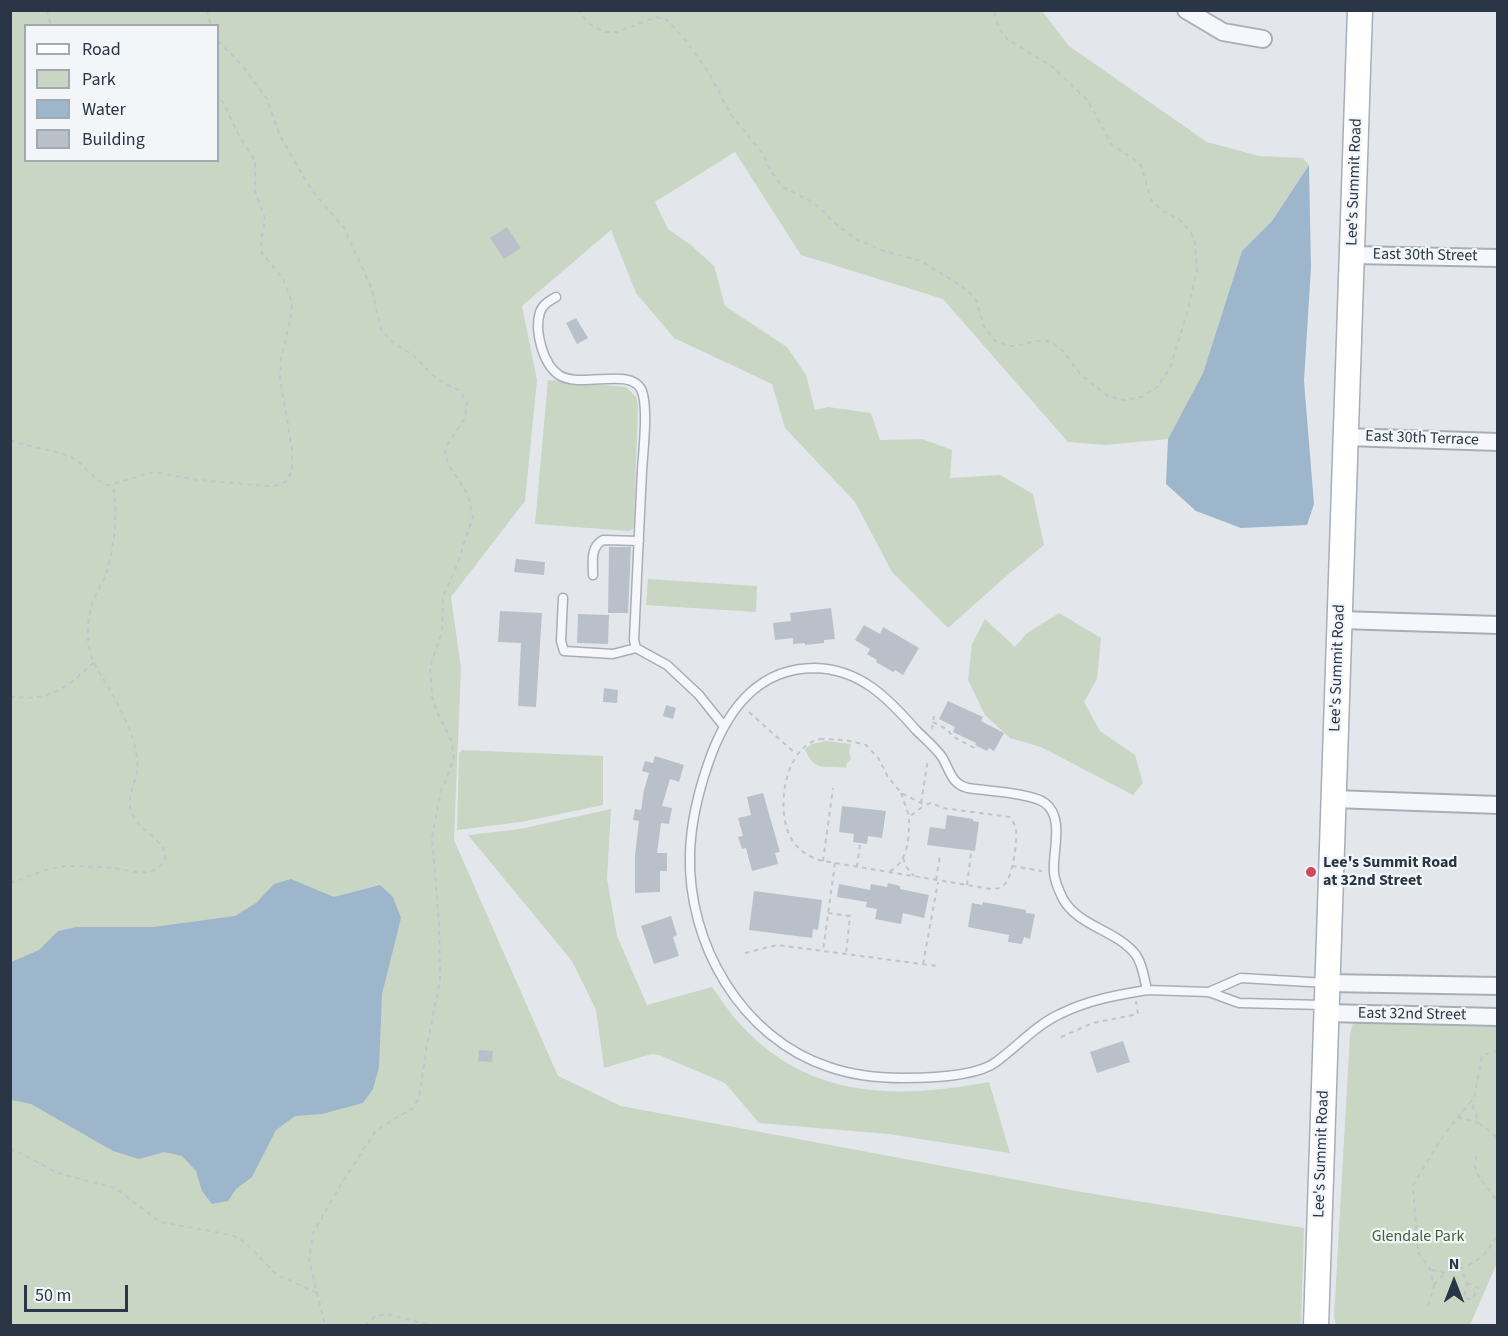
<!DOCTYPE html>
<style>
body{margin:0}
#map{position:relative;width:1508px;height:1336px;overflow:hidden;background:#e3e7ec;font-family:"Source Sans 3",sans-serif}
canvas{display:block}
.frame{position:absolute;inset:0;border:12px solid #2a3545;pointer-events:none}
.legend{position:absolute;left:24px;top:24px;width:195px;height:138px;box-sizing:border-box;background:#f3f6f9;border:2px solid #a3a9b1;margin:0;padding:8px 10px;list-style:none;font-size:18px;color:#2a3545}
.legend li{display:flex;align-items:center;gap:12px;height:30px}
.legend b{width:30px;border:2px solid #a3a9b1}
.north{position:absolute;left:1424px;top:1252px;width:60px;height:60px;-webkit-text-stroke:4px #f3f6f9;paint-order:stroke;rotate:0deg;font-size:16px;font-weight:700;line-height:24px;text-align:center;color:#2a3545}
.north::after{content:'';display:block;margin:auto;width:21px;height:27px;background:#2a3545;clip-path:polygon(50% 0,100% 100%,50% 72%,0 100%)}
.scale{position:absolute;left:24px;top:1285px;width:104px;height:27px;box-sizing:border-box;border:3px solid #2a3545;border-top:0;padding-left:8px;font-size:18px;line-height:21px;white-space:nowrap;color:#2a3545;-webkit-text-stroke:4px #f3f6f9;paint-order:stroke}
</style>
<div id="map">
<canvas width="1508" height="1336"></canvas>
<div class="frame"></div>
<ul class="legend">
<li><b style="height:8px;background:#fff"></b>Road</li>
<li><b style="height:16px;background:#c9d6c4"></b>Park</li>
<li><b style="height:16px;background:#9db6cc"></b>Water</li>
<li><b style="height:16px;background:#bac0ca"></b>Building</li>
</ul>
<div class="north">N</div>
<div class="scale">50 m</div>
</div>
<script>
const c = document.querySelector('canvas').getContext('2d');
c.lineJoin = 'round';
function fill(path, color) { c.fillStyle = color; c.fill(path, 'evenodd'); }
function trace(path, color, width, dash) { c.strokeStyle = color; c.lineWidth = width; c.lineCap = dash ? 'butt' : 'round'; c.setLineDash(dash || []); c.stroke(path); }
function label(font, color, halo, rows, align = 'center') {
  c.font = font + ' "Source Sans 3",sans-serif'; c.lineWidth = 4.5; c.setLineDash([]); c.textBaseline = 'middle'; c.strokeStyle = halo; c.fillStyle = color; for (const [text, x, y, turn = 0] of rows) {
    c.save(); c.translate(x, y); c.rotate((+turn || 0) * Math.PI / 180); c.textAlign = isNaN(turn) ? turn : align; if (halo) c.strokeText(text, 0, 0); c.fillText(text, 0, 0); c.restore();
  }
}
fill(new Path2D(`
 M10 11H1042L1069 46 1207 142 1259 156 1303 158 1309 165 1272 221 1242 251 1203 373 1168 439 1105 445 1068 442 943 299 801 255 735 152 655 202 668 229 691 245 714 266 725 306 787 347 806 375 815 410 828 407 871 413 880 440 922 439 952 450 950 478 1000 475 1033 494 1044 545 1004 578 948 628 892 572 855 502 785 428 772 384 674 338 636 293 611 230 522 306 537 380 525 501 451 597 461 668 454 840 558 1076 621 1106 1082 1192 1304 1228 1301 1325H11ZM26 26H218V160H26Z
 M548 380 626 387 636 397 638 405 634 525 633 529 629 531 535 524Z
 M648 579 757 586 756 612 646 605Z
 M1059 613 1101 638 1097 679 1084 702 1100 731 1135 755 1143 783 1133 795 1041 747 1010 738 985 715 968 680 972 644 985 619 1015 647 1026 634Z
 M826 741 851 744 849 752 851 759 847 763 846 768C825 765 814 773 805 749L812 744Z
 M462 750 603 756V805L521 822 457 830 459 753Z
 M611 809 607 879 617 936 647 1005 712 987C721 999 729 1012 739 1023 808 1100 896 1099 989 1082L1010 1153 888 1134 759 1123 725 1083 659 1055 652 1054 604 1068 596 1010 572 961 468 835 520 829Z
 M1361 1020 1497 1026V1263L1470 1325H1336L1334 1317 1350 1034 1353 1023Z`), '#c9d6c4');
fill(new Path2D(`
 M1309 165 1311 267 1304 381 1314 504 1307 525 1241 528 1196 511 1166 484 1168 439 1203 373 1242 251 1272 221Z
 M291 879 334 897 380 885 393 897 401 918 382 994 379 1067 373 1089 363 1103 322 1114 295 1116 276 1130 252 1177 236 1189 228 1201 212 1204 202 1191 196 1171 182 1156 164 1152 139 1159 113 1151 31 1104 11 1100V962L39 950 58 931 77 927H153L235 916 256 903 274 884Z`), '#9db6cc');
fill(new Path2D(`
 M507 227 521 248 504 259 490 238Z
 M576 318 588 338 577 344 566 323Z
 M609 547H631L628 613H608Z
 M516 559 545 562 544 575 514 572Z
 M831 608 835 639 824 640V643L805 645V643L793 644V638L775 640 773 623 791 621 790 613Z
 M500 611 542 613 536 707 518 706 521 643 498 642Z
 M578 614 609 615 608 644 577 643Z
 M864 625 880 634 883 627 919 648 903 675 895 670 893 672 876 662 877 660 867 654 870 649 855 640Z
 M604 688 618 690 617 703 603 702Z
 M948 701 983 717 981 721 1004 733 994 751 989 748 987 751 975 745 976 743 953 732 955 727 939 719Z
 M666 705 676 708 673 719 663 716Z
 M655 756 684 765 679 782 670 779 662 806 672 808 669 824 661 823 657 853H667V871H660V892L635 893V855L639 821 633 820 635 809 641 810 644 790 649 773 642 771 645 761 653 763Z
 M763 793 780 852 775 853 778 864 752 871 746 848 742 849 738 837 743 836 738 818 751 815 747 797Z
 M842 806 886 811 882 838 868 836 867 844 853 842 854 834 839 832Z
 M947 815 973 819V821L979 822 975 851 927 845 930 827 945 829Z
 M888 883 900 886V889L929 895 924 918 903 913 901 924 875 919 877 909 866 907 867 902 837 897 839 884 870 890 871 884 887 887Z
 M754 891 822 900 818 930 813 929 812 938 749 930Z
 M983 902 1026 910V913L1035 914 1030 939 1024 937 1022 944 1008 942 1009 935 968 927 972 903 982 905Z
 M671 916 677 935 673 937 679 956 654 964 641 926Z
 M1123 1041 1130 1062 1097 1073 1090 1052Z
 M479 1050 493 1051 492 1062 478 1061Z`), '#bac0ca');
const service = new Path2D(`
 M556 297C549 301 543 304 540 312 534 331 543 364 559 375 581 389 629 367 641 389 649 405 643 452 642 471 639 527 637 583 634 640L636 648 667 665 699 695 723 725
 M593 575C593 562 590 547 603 540L639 541
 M563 598 561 641 564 651 613 654 636 648
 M1147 990C1117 995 1088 1000 1060 1014 1036 1025 1018 1046 996 1062 976 1077 928 1078 903 1078 878 1078 852 1075 829 1067 741 1038 687 943 690 853 691 822 698 793 708 764 725 714 755 668 815 668 860 669 888 698 916 730 925 739 935 747 942 757 950 770 951 784 968 788 986 791 1032 793 1045 803 1065 818 1052 852 1054 873 1055 882 1059 891 1063 899 1079 927 1117 930 1136 955 1143 965 1144 978 1147 990L1209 992 1239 1003 1324 1005
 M1209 992 1241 978 1326 983`);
const minor = new Path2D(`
 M1186 10 1223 32 1263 39
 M1353 255 1498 258
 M1346 437 1498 442
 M1340 620 1498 625
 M1334 799 1498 805
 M1328 983 1498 986
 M1326 1013 1498 1017`);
const secondary = new Path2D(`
 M1316 1326 1360 10`);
trace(service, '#a8aeb7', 11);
trace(minor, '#a8aeb7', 20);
trace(secondary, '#a8aeb7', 27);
trace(new Path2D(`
 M47 10 51 26
 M207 10 211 26
 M577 10 590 24 604 32H617L656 17 667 20 683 37 709 73 731 115 763 154 771 171 783 187 814 203 837 225 856 239 881 250 921 261 966 289 976 300 984 326 994 340 1009 346H1016L1036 341 1045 340 1052 343 1063 351 1081 375 1108 396 1123 400 1142 397 1157 387 1170 368 1186 317 1197 270 1195 243 1191 233 1180 220 1163 211 1151 200 1141 166 1134 159 1112 145 1087 100 1054 68 1007 39 998 26 994 10
 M218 41 241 64 267 99 280 136 305 179 315 194 344 228 372 289 381 330 395 344 413 355 437 379 460 391 467 402 465 418 447 445 445 452 448 464 468 495 473 517 456 568 443 596 442 632 430 666 432 696 437 712 451 740 454 756 452 764 440 794 432 838 439 923 440 981 427 1045 419 1098 413 1108 376 1130 340 1186 313 1233 309 1259 325 1326
 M10 440C30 448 52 449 71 457 86 464 91 481 109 485L154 472 198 480 267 486H275L285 482 290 475 292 469V449L280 379 281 359 291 316 292 302 283 279 262 253 261 242 265 218 255 192V161L237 132 224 104 218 97
 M10 696C49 703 68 687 94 662
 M749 712 796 754
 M933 722 948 730 952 736 978 750
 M932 729 934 716
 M820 739 845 740 866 745 879 759 888 777 901 793 925 805 931 803 943 808 1010 817C1013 821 1015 825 1016 830 1018 840 1012 879 1004 885 1000 888 996 889 991 889L823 861C811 858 799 851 792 840 775 813 783 747 820 739Z
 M901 793 909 816
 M921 803 928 759
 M903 858 907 868 914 876
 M823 861 833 788
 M835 863 823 951 937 966
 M1012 866 1042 871
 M857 867 860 844
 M890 871C909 861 909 837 909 817L925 805
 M936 880 940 855
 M10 883C28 877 49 867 67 866 82 866 98 867 113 868 128 870 148 878 161 865 174 851 153 837 144 829 113 799 142 788 137 757 134 735 121 709 110 690 104 679 96 669 92 658 86 642 87 620 92 604 96 592 104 582 107 571 115 544 118 512 113 485
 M967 885 971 853
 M828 913 850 916 846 954
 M745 953 777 945 823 951
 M923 964 938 882
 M1061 1037 1093 1023 1138 1014 1136 1001
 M1458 1117 1479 1123 1471 1101
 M1479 1123 1498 1138
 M10 1148 58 1173 115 1188 160 1222 232 1235 246 1243 277 1275 318 1293
 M1476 1156 1475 1171 1498 1202
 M1432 1270 1445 1273 1461 1268
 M1467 1283 1478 1288 1472 1300 1464 1297 1467 1283 1461 1268C1482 1260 1487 1253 1498 1233
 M1434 1285 1444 1274
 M1428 1306 1434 1285 1430 1269 1418 1252 1413 1185 1445 1133 1474 1098 1482 1056 1498 1050
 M365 1326 374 1317 387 1314 433 1326`), '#c1c5cb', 2, [4.5, 4.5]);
trace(service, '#f6f7fa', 8);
trace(minor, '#f6f7fa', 16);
trace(secondary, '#fff', 24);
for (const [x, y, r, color] of [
 [1311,872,6,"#d34660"]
]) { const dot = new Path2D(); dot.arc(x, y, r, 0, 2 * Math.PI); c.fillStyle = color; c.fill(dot); trace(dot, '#f3f6f9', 2); }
label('16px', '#2a3545', '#f3f6f9', [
 ["Lee's Summit Road",1355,182,-88],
 ["East 30th Street",1425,256,1],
 ["East 30th Terrace",1422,439,2],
 ["Lee's Summit Road",1338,668,-88],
 ["East 32nd Street",1412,1015,1],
 ["Lee's Summit Road",1322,1154,-88]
]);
label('bold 16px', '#2a3545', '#f3f6f9', [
 ["Lee's Summit Road",1323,863],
 ["at 32nd Street",1323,881]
], 'left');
label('16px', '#406137', '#f3f6f9', [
 ["Glendale Park",1418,1237]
]);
</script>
